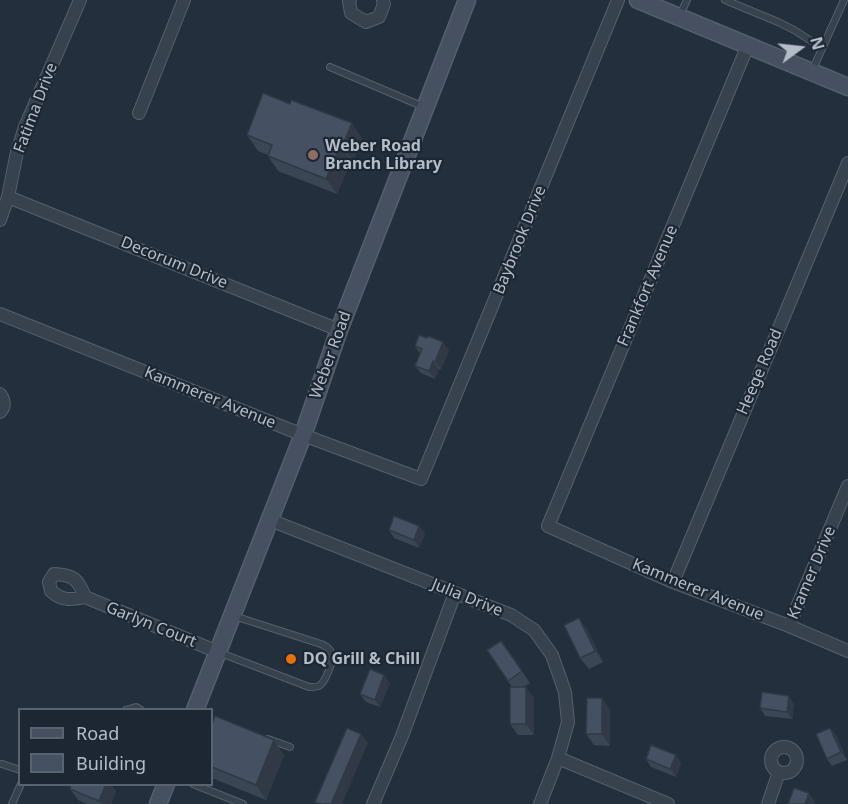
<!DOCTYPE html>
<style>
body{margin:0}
#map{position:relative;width:848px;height:804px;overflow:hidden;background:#242f3e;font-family:"Noto Sans",sans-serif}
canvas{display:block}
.legend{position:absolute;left:18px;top:708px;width:195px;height:78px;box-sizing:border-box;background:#1d2633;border:2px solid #59626f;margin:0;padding:8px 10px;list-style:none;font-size:18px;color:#b4bcc9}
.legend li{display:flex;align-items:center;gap:12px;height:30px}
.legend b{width:30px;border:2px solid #59626f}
.north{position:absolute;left:770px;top:18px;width:60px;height:60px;-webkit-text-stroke:4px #1d2633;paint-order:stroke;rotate:75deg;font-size:16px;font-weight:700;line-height:24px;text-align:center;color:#b4bcc9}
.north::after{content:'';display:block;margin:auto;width:21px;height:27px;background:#b4bcc9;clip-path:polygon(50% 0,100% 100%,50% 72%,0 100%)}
</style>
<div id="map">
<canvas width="848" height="804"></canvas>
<ul class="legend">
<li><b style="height:8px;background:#465061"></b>Road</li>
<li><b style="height:16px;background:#455162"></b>Building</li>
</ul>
<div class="north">N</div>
</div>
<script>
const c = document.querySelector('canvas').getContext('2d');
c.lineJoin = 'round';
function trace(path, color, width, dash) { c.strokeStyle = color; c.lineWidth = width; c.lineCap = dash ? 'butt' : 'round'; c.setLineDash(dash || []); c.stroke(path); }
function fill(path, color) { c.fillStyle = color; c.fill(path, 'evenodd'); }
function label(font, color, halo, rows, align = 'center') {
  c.font = font + ' "Noto Sans",sans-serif'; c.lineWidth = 4.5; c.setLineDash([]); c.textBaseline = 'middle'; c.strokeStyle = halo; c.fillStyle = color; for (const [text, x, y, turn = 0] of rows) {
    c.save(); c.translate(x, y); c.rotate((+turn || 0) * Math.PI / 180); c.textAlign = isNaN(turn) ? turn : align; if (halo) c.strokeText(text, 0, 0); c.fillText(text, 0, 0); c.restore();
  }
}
const lane = new Path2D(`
 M725 0 778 22 794 30 822 48
 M679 17 687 0
 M330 67 424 107
 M812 71 844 0
 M218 652 309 687C312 687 317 687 319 686 325 683 334 660 332 654 330 648 326 646 321 644L234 616
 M126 710 136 707 141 710
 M268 739 290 747
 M2 764 20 770
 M193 784 243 804
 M12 804 21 784`);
const street = new Path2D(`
 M350 0 349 1 351 13 366 22 379 17 384 4 383 0
 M748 45 548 526 673 582 789 626 848 651
 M139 113 184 0
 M8 197 339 330
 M0 220 8 197 17 152 25 127 80 0
 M0 314 303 435 421 479 618 0
 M0 394C4 400 6 406 0 412
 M270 520 511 615 534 630 552 655 565 692 568 722 558 758 540 804
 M673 582 848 163
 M85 597C71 600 62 601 51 591L49 582 54 574C74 575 78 579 85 597L218 652
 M789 626 848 486
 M771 760a13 13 0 1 1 26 0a13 13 0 1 1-26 0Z
 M558 758 668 804
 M373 804 402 736 455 593
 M768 804 779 772`);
const secondary = new Path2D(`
 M638 0 848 87
 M195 710 303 435 339 330 467 0
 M158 804 166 784`);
trace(lane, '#565f6c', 8);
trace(street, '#565f6c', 14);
trace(secondary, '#565f6c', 19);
trace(lane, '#38414e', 6);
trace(street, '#38414e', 12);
trace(secondary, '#465061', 16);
fill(new Path2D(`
 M247 135 362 138 353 162 351 161 337 194 278 171 268 156V155L258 151Z
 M415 346 449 350 441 369H439L435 379 421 373 415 366 420 354Z
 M419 526 425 534 419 548 394 538 389 530Z
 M587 629 603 662 589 669 580 658Z
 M501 641 530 683 524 687 534 698V735H518L510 724 512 687 487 650Z
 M390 683 380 707 366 702 360 694Z
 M794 704 792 719 765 716 760 708Z
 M610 709V746L594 745 586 734Z
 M212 725 284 755 266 800 212 778Z
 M830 728 836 735 847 760 832 766 827 759Z
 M646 759 681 762 676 777 651 767Z
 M70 789 116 791 111 804H87L78 800Z`), '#3b4654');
fill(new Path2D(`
 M352 123 362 138 353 162 342 147Z
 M340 146 351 161 337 194 326 179Z
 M443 342 449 350 441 369 435 362Z
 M433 361 439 369 435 379 429 371Z
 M419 526 425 534 419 548 414 540Z
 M579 618 587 629 603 662 595 651Z
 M384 675 390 683 380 707 375 700Z
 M526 687 534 698V735L526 724Z
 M789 696 794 704 792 719 787 712Z
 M602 698 610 709V746L602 734Z
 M830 728 836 735 847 760 841 752Z
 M361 734 368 743 342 804H331Z
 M274 740 284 755 266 800 256 785Z
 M676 755 681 762 676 777 670 769Z
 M106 784H111L116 791 111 804H102L99 801Z
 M809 793 815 801 813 804H805Z`), '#303945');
const building = new Path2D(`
 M263 93 290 104 291 100 352 123 342 147 340 146 326 179 268 156 272 145 247 135Z
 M419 335 427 338 428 336 443 342 435 362 433 361 429 371 415 366 422 349 415 346Z
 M394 516 419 526 414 540 389 530Z
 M579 618 595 651 580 658 564 625Z
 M501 641 522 671 508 681 487 650Z
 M370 669 384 675 375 700 360 694Z
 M510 687H526V724H510Z
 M762 692 789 696 787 712 760 708Z
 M587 698H602V734H586Z
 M215 716 274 740 256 785 212 767V725Z
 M347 728 361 734 331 804H321L315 802Z
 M830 728 841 752 827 759 816 734Z
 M651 745 676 755 670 769 646 759Z
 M71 784H106L99 801 70 789Z
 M794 788 809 793 805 804H788Z`);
fill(building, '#455162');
trace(building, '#303945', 1.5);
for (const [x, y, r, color] of [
 [313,155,6,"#8d6e63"],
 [291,659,6,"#e8710a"]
]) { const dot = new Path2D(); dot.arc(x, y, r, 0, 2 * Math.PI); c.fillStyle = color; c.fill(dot); trace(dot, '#1d2633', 2); }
label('16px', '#b4bcc9', '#1d2633', [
 ["Fatima Drive",36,108,-69],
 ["Baybrook Drive",520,240,-68],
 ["Decorum Drive",174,263,22],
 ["Frankfort Avenue",648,286,-67],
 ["Weber Road",331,355,-70],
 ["Heege Road",760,372,-67],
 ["Kammerer Avenue",210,398,22],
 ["Kramer Drive",812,573,-67],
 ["Kammerer Avenue",698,590,22],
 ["Julia Drive",467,598,22],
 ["Garlyn Court",151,625,22]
]);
label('bold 16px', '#b4bcc9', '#1d2633', [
 ["Weber Road",325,146],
 ["Branch Library",325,164],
 ["DQ Grill & Chill",303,659]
], 'left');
</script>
